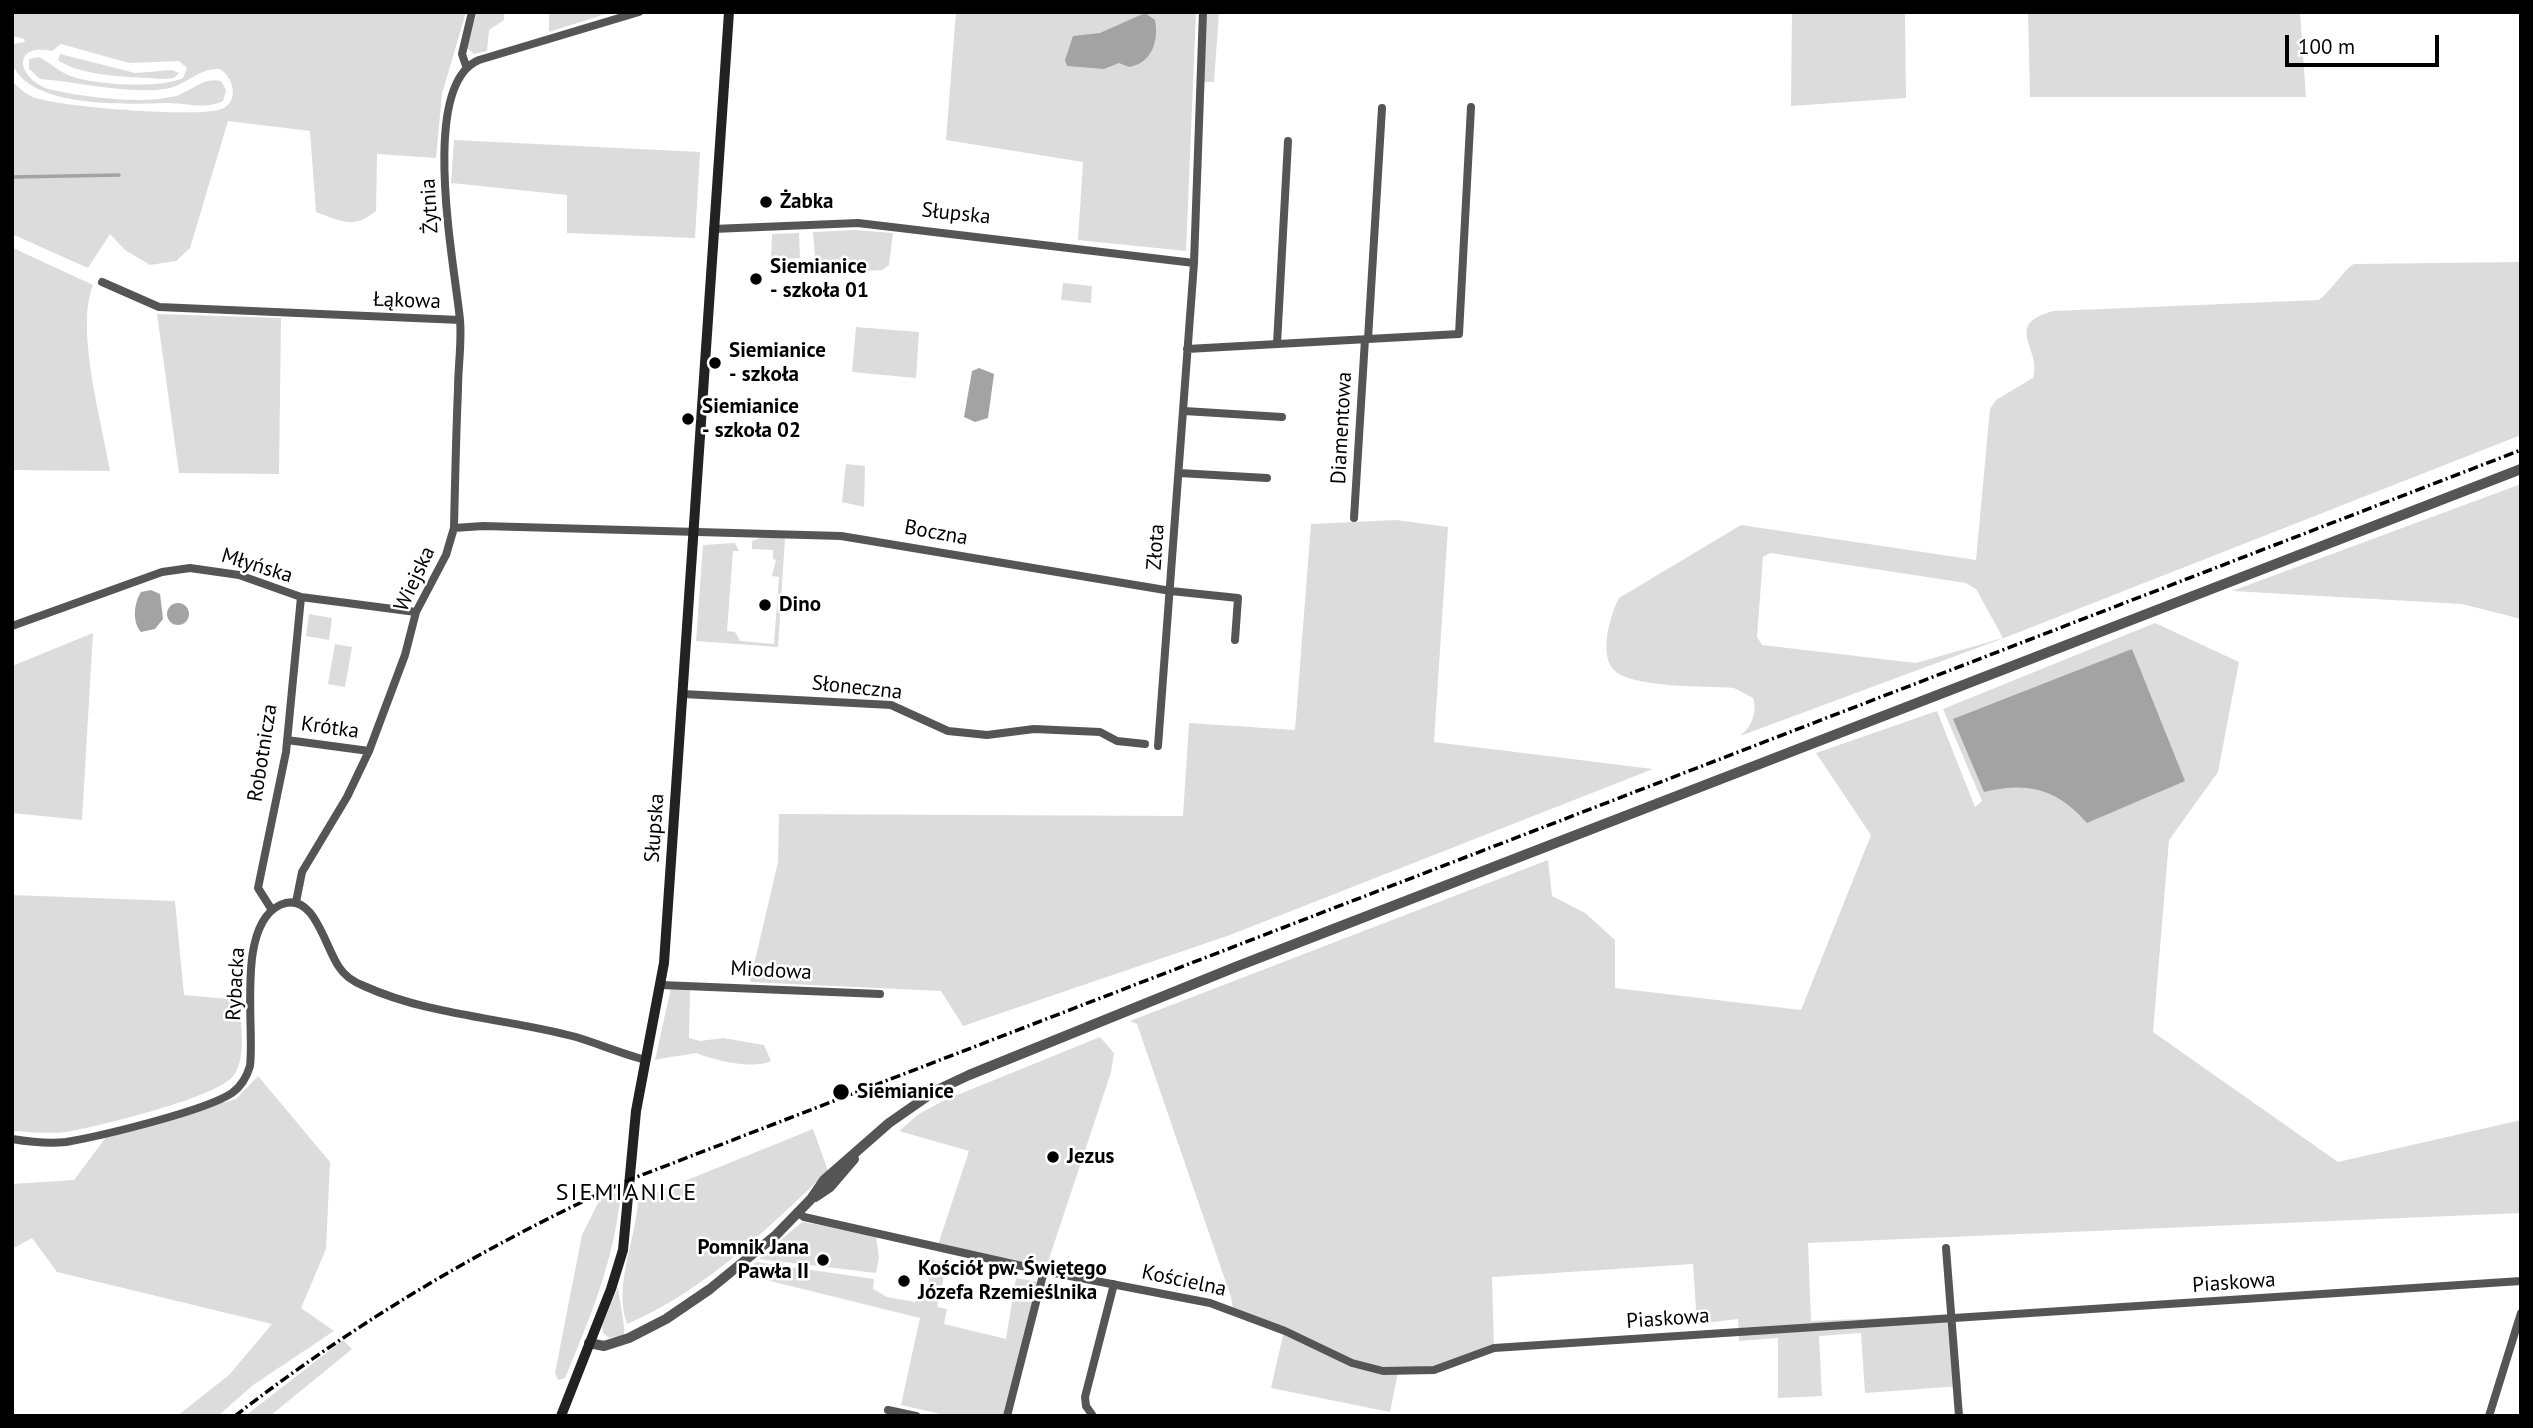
<!DOCTYPE html>
<meta charset="utf-8">
<style>
body{margin:0}
#map{position:relative;width:2533px;height:1428px;overflow:hidden;background:#fff;font-family:"PT Sans",sans-serif}
canvas{display:block}
.frame{position:absolute;inset:0;border:14px solid #000;pointer-events:none}
.scale{position:absolute;left:2285px;top:35px;width:154px;height:32px;box-sizing:border-box;border:4px solid #000;border-top:0;padding-left:9px;font-size:21px;line-height:24px;white-space:nowrap;color:#000;-webkit-text-stroke:5px #fff;paint-order:stroke}
</style>
<div id="map">
<canvas width="2533" height="1428"></canvas>
<div class="frame"></div>
<div class="scale">100 m</div>
</div>
<script>
const c = document.querySelector('canvas').getContext('2d');
c.lineJoin = 'round';
function fill(path, color) { c.fillStyle = color; c.fill(path, 'evenodd'); }
function trace(path, color, width, dash) { c.strokeStyle = color; c.lineWidth = width; c.lineCap = dash ? 'butt' : 'round'; c.setLineDash(dash || []); c.stroke(path); }
function label(font, color, halo, rows, align = 'center') {
  c.font = font + ' "PT Sans",sans-serif'; c.lineWidth = 5; c.setLineDash([]); c.textBaseline = 'middle'; c.strokeStyle = halo; c.fillStyle = color; for (const [text, x, y, turn = 0] of rows) {
    c.save(); c.translate(x, y); c.rotate((+turn || 0) * Math.PI / 180); c.textAlign = isNaN(turn) ? turn : align; if (halo) c.strokeText(text, 0, 0); c.fillText(text, 0, 0); c.restore();
  }
}
fill(new Path2D(`
 M12 12H466L442 94 436 158 377 154 376 211C352 230 342 221 316 212L310 131 228 121 190 248 176 261 150 265 125 250 110 234 88 268 12 234V81C18 87 25 94 33 97 57 107 200 118 222 109 240 101 233 77 220 69 197 68 186 86 165 89 122 94 81 82 40 79L29 69V59L39 57C49 62 57 70 68 75 90 85 161 89 183 78L187 68 179 61 129 63 61 44 52 51C9 42 18 82 53 90 83 97 140 104 171 97 190 94 201 76 221 81L226 90 223 101C206 110 187 103 169 103 130 104 31 109 13 65 11 59 12 50 12 44L25 42 24 39 12 36Z
 M477 12H504V20L489 30 487 51 474 54 467 48Z
 M549 12H612L549 32Z
 M956 12H1196L1186 251 1078 240 1083 162 946 140Z
 M1203 12H1219L1214 82H1201Z
 M1792 12H1905L1906 98 1791 106Z
 M2028 12H2300L2306 97H2030Z
 M60 54 135 73 172 70 179 73 174 78 163 79C135 77 81 77 58 60Z
 M454 140 700 152 695 238 567 233V195L451 183Z
 M855 230 893 233 889 265 882 270 825 273 816 269 813 232Z
 M799 233 800 258 771 260 772 234Z
 M13 248 93 285C75 329 102 422 110 471L12 470Z
 M2521 262V435L2004 638 1740 736C1751 728 1758 711 1753 698L1734 688C1707 686 1634 688 1615 671 1598 656 1610 615 1619 598L1741 525 1976 560 1990 409 1996 400 2033 378C2043 350 2001 324 2054 311L2319 300C2332 290 2344 269 2354 264ZM1770 553 1966 583 1976 589 2003 638 1916 663 1762 645 1757 637 1763 557Z
 M1063 283 1092 286 1091 303 1061 300Z
 M157 314 281 318 279 474 179 473Z
 M856 327 919 332 916 378 852 372Z
 M846 464 865 466 864 507 842 502Z
 M2521 484V619L2462 604 2232 591Z
 M1396 520 1448 527 1434 742 1653 769 1230 935 963 1026 941 991 750 982 778 862 779 814 1183 816 1189 723 1295 730 1311 524Z
 M760 538H785L778 647 696 641 703 545 735 543 739 551H733L727 631 735 632 740 641 774 644 779 577 772 576 776 560 773 559V550L752 549V541Z
 M309 614 332 618 329 640 306 636Z
 M2155 623 2239 662 2218 772 2169 840 2153 1032 2338 1162 2521 1120V1213L1808 1243 1811 1321 1954 1315 1961 1386 1865 1393 1861 1333 1819 1336 1822 1396 1778 1398V1338L1739 1341 1738 1319 1697 1324 1693 1264 1492 1277 1494 1348 1459 1362 1398 1372 1390 1412 1271 1388 1284 1331 1233 1309 1231 1297 1137 1024 1130 1021 1548 860 1552 896 1585 913 1615 940V988L1801 1010 1871 835 1816 753 1937 711 1975 807 1982 801 1943 709Z
 M93 633 82 820 12 813V666Z
 M335 644 352 647 345 687 328 684Z
 M12 895 175 901 184 995 240 1000C240 1022 247 1057 234 1075 220 1097 96 1127 66 1132 49 1134 30 1132 12 1131Z
 M671 988H690L689 1038 700 1041 723 1038 764 1045 771 1061C753 1070 714 1060 696 1053 683 1056 670 1056 655 1060Z
 M1100 1037 1114 1053 1111 1072 1046 1268 938 1245 969 1151 899 1131 919 1114 945 1100Z
 M258 1076 330 1162 326 1249 301 1308 334 1331 253 1385 218 1416H177L229 1375 272 1324 57 1272 32 1238 12 1249V1184L74 1180 107 1136 236 1099Z
 M813 1129 828 1171C766 1230 706 1290 627 1324 613 1286 636 1240 638 1200Z
 M621 1191C615 1258 591 1316 565 1378L558 1380 555 1373 582 1235 600 1199Z
 M802 1222 876 1235 879 1258 876 1273 759 1259Z
 M931 1260 947 1263 937 1307 947 1309 944 1324 1006 1339 1016 1278 1038 1282 1003 1416H949L901 1405 920 1318 742 1274 756 1262 874 1279 873 1289 887 1297 915 1302 928 1289 929 1280 923 1269Z
 M618 1287C619 1299 626 1328 624 1335L609 1338 603 1333 602 1326Z
 M343 1340 352 1349 270 1416H245Z`), '#dcdcdc');
fill(new Path2D(`
 M1145 13 1155 20C1159 41 1152 63 1129 67L1119 63 1104 69 1067 66 1065 60 1073 36 1100 33Z
 M979 368 994 374 988 418 975 422 964 417 972 371Z
 M151 590 160 594 163 619 155 629 141 632C132 622 134 603 141 592Z
 M167 614a11 11 0 1 1 22 0a11 11 0 1 1-22 0Z
 M2132 649 2185 781 2087 823C2058 789 2027 781 1984 792L1953 719Z`), '#a3a3a3');
trace(new Path2D(`
 M12 177 119 175`), '#a3a3a3', 3.5);
trace(new Path2D(`
 M466 66 462 54 472 12
 M713 229 858 223 1194 263
 M102 282 159 307 460 320
 M1368 339 1382 108
 M1277 344 1288 141
 M1187 349 1459 334 1471 107
 M1184 411 1282 417
 M1179 473 1267 478
 M1354 518 1365 339
 M454 528C455 482 456 436 458 389 458 367 462 342 460 320 455 267 418 85 479 60L639 12
 M12 626 162 572 190 568 239 575 301 597 416 612
 M683 694 891 705 948 731 987 735 1034 729 1100 732 1117 741 1145 744
 M287 740 369 751
 M1158 746 1194 263 1203 12
 M296 902 302 872 347 797 369 751 405 655 416 612 446 555 454 528 483 526 841 536 1171 591 1238 598 1235 640
 M272 910 258 888 286 752 301 597
 M661 985 880 994
 M12 1139C30 1142 48 1144 66 1142 101 1136 205 1111 232 1093 242 1086 247 1076 250 1066 255 1026 236 926 280 905 314 889 325 948 339 967 344 975 354 982 364 986 430 1016 506 1018 576 1037 599 1044 623 1054 646 1060
 M797 1212 804 1217 1044 1271 1210 1303 1285 1331 1352 1363 1383 1371 1434 1370 1494 1348 2521 1281
 M1946 1248 1959 1416
 M888 1410 916 1416
 M1007 1416 1044 1271
 M1093 1416 1086 1406 1085 1397 1114 1284
 M2489 1416 2521 1313`), '#555', 8);
trace(new Path2D(`
 M815 1197 830 1187 854 1159
 M589 1343 604 1346 629 1338 666 1319 710 1289 776 1235 811 1199 824 1180 889 1123 935 1091 969 1075 1238 966 2521 469`), '#555', 10);
trace(new Path2D(`
 M561 1416 611 1289 623 1250 636 1111 664 963 729 12`), '#222', 10);
trace(new Path2D(`
 M235 1416C357 1321 488 1244 629 1180L2521 450`), '#000', 3.5, [10, 3.5, 2, 3.5]);
for (const [x, y, r, color] of [
 [766,202,7,"#000"],
 [756,279,7,"#000"],
 [715,363,7,"#000"],
 [688,419,7,"#000"],
 [765,605,7,"#000"],
 [841,1092,9,"#000"],
 [1053,1157,7,"#000"],
 [823,1260,7,"#000"],
 [904,1281,7,"#000"]
]) { const dot = new Path2D(); dot.arc(x, y, r, 0, 2 * Math.PI); c.fillStyle = color; c.fill(dot); trace(dot, '#fff', 2.5); }
label('bold 21px', '#000', '#fff', [
 ["Żabka",780,202],
 ["Siemianice",770,267],
 ["- szkoła 01",770,291],
 ["Siemianice",729,351],
 ["- szkoła",729,375],
 ["Siemianice",702,407],
 ["- szkoła 02",702,431],
 ["Dino",779,605],
 ["Siemianice",857,1092],
 ["Jezus",1067,1157],
 ["Pomnik Jana",809,1248,"right"],
 ["Pawła II",809,1272,"right"],
 ["Kościół pw. Świętego",918,1269],
 ["Józefa Rzemieślnika",918,1293]
], 'left');
label('21px', '#000', '#fff', [
 ["Żytnia",430,206,-93],
 ["Słupska",956,214,6],
 ["Łąkowa",407,301,2],
 ["Diamentowa",1342,428,-87],
 ["Boczna",936,533,10],
 ["Złota",1156,547,-86],
 ["Młyńska",257,566,17],
 ["Wiejska",415,579,-65],
 ["Słoneczna",857,688,6],
 ["Krótka",330,728,8],
 ["Robotnicza",263,753,-81],
 ["Słupska",655,828,-86],
 ["Miodowa",771,971,3],
 ["Rybacka",236,984,-87],
 ["Kościelna",1184,1281,12],
 ["Piaskowa",2234,1283,-4],
 ["Piaskowa",1668,1319,-4]
]);
c.letterSpacing = '2px';
label('24px', '#000', '#fff', [
 ["SIEMIANICE",627,1193]
]);
c.letterSpacing = '0px';
</script>
